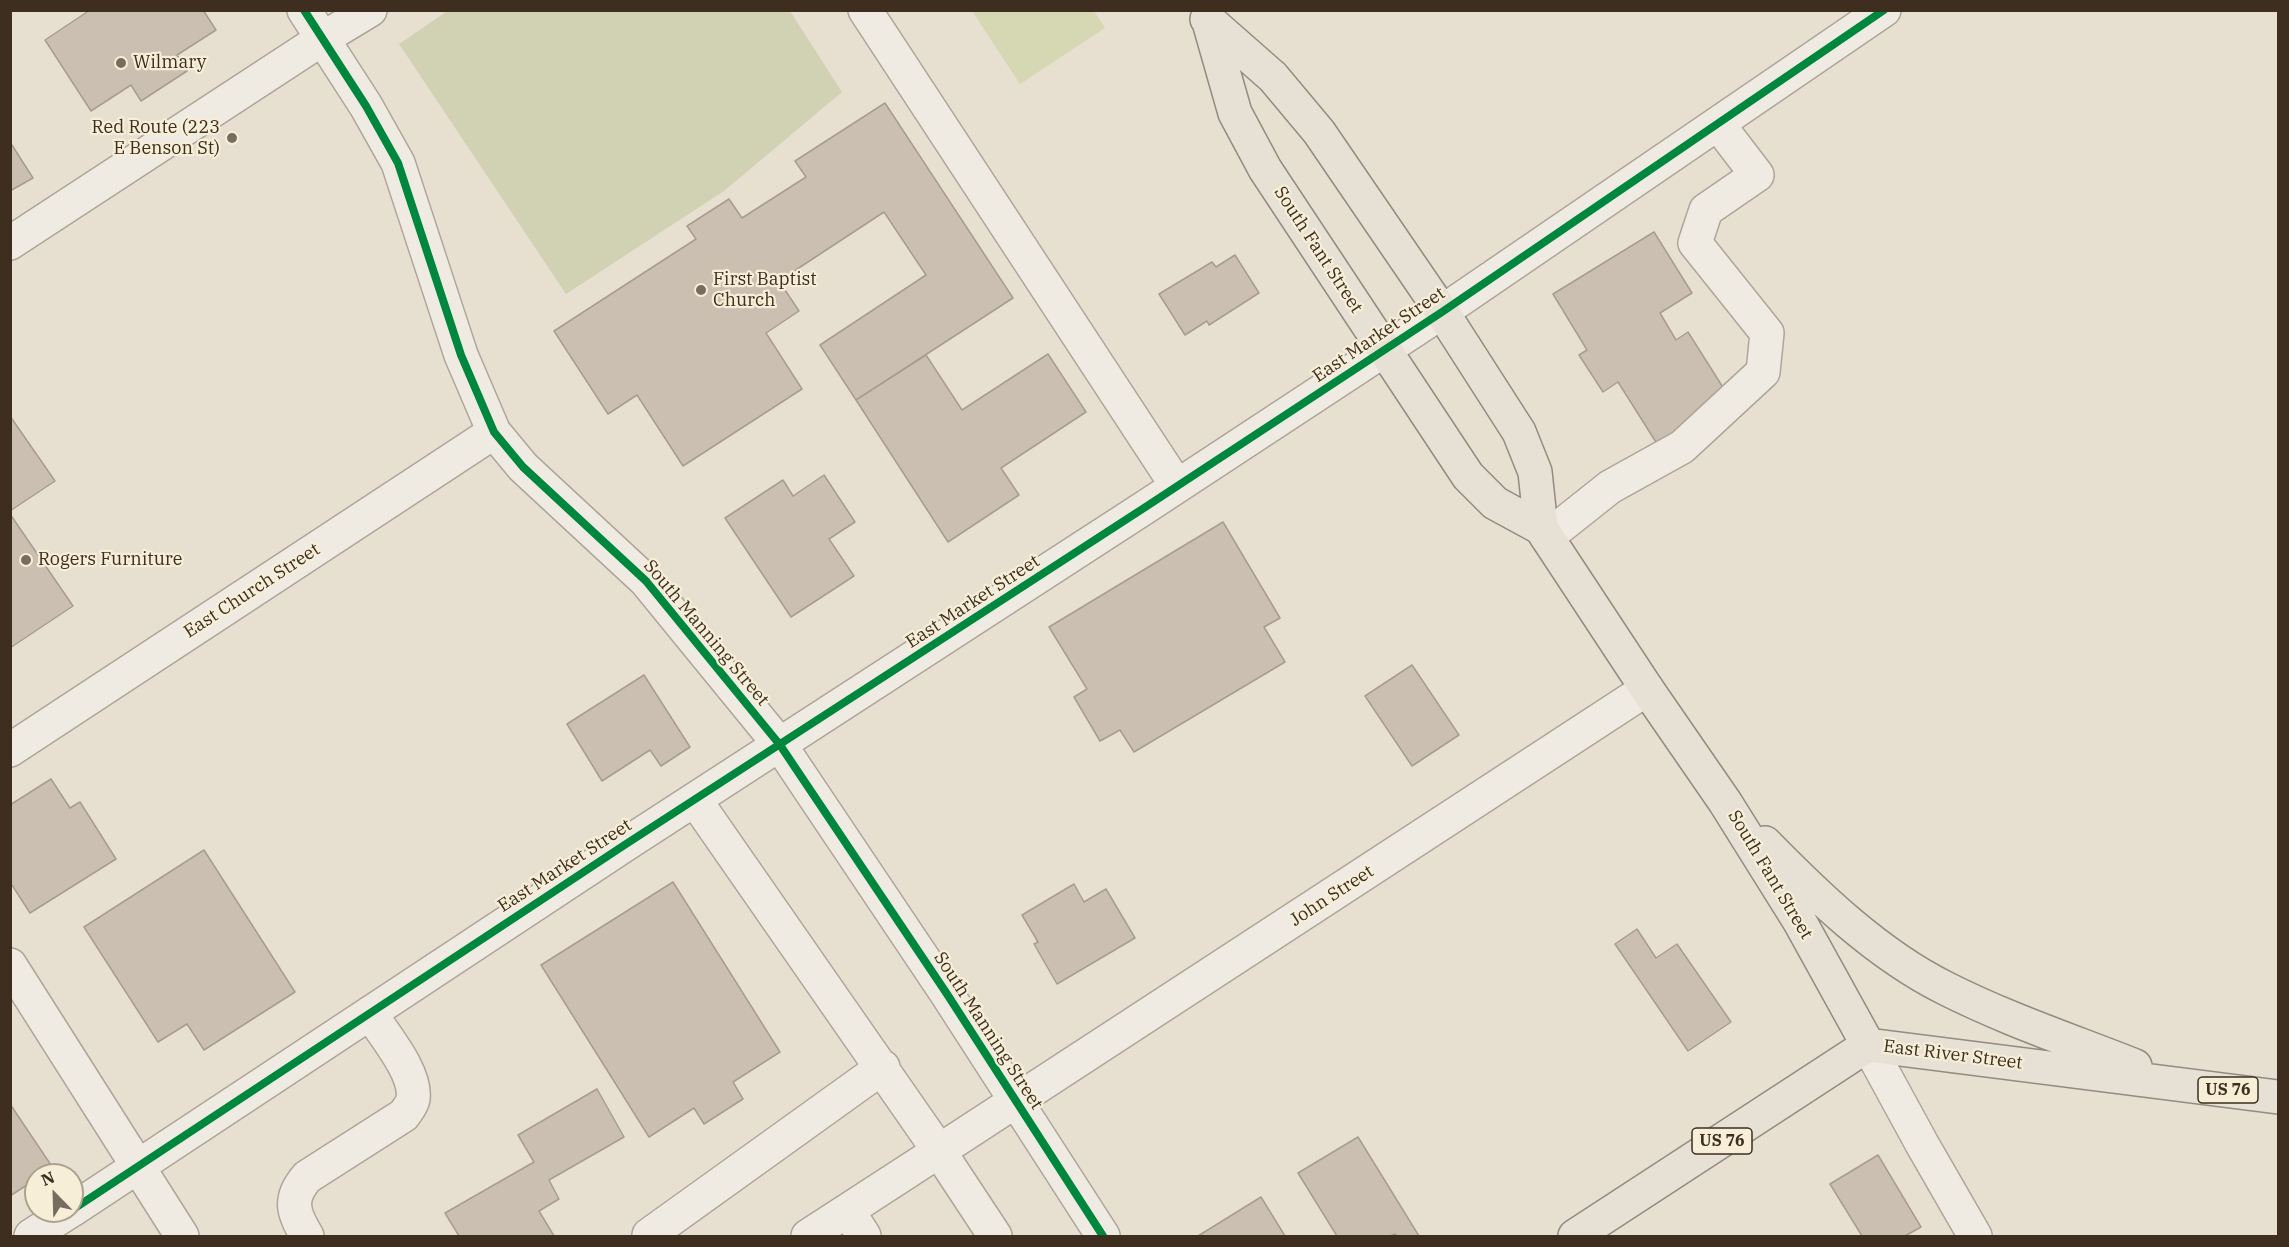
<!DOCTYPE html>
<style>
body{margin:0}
#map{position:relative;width:2289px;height:1247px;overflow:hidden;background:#e7e0d1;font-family:"IBM Plex Serif",serif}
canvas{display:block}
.frame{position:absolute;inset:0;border:12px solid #3d2e20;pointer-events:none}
.north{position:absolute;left:24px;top:1163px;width:60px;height:60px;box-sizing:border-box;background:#f7eed8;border:2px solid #ada18e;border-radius:50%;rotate:337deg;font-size:16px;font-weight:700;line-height:24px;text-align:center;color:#3d2e20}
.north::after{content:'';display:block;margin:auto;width:21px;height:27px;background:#786c5e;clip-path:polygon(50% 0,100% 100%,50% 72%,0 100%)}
</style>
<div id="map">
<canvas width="2289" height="1247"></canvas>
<div class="frame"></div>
<div class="north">N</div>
</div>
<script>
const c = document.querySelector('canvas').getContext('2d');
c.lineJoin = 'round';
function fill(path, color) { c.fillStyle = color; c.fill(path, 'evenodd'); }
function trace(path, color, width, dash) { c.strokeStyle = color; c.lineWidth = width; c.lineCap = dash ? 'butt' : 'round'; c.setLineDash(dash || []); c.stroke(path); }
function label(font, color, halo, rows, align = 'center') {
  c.font = font + ' "IBM Plex Serif",serif'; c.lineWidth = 4.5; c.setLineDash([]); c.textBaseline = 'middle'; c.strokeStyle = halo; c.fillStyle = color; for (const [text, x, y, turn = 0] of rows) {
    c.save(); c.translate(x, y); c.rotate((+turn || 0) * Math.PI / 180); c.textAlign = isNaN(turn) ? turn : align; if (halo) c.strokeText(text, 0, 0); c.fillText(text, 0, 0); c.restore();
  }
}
fill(new Path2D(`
 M972 11H1094L1105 28 1020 84Z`), '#d6d7b3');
fill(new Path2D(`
 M449 10 790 11 842 92 724 191 566 294 399 44Z`), '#d1d1b3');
const building = new Path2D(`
 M90 10H203L216 30 177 55 187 71 141 101 131 85 91 111 45 40Z
 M885 103 1013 298 856 400 820 345 926 275 884 212 779 281 799 311 766 333 802 389 683 466 637 395 608 414 554 331 696 239 687 226 729 199 742 218 806 177 795 161Z
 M10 142 33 178 10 191Z
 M1654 232 1692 293 1660 313 1676 340 1688 332 1724 389 1659 447 1618 382 1603 392 1579 355 1587 350 1553 294Z
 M1235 255 1259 293 1209 325 1207 321 1185 335 1159 294 1212 262 1216 267Z
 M1048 354 1086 412 1001 468 1019 495 948 542 856 400 926 355 962 410Z
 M10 416 55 481 10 511Z
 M824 475 855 522 829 539 854 576 791 617 725 518 783 480 793 496Z
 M10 514 73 606 10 648Z
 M1223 522 1280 618 1264 627 1285 662 1134 752 1120 730 1100 741 1074 697 1087 689 1049 627Z
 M1412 665 1459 735 1412 766 1365 696Z
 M644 675 690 747 661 766 650 750 602 781 567 724Z
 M51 779 70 808 80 802 116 859 30 913 10 882V805Z
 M204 850 295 992 204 1050 187 1024 158 1042 84 927Z
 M673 882 780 1052 733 1082 743 1099 704 1124 694 1108 649 1137 541 965Z
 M1074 884 1084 902 1106 889 1135 938 1057 984 1034 944 1038 942 1022 915Z
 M1637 929 1656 958 1677 944 1731 1022 1688 1051 1615 944Z
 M597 1089 624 1137 549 1180 559 1199 539 1211 554 1236H459L445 1213 534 1162 518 1135Z
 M10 1104 53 1168 42 1175H36V1179L10 1196Z
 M1358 1137 1419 1236H1397L1395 1234 1390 1236H1337L1298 1173Z
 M1878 1155 1921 1227 1905 1236H1862L1830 1184Z
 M1261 1197 1285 1236H1198Z`);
fill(building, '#cbbfb2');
trace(building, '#a89c90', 1.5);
const minor = new Path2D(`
 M304 10 366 106 398 163 461 355 494 432 523 467 646 581 780 745 947 994 1103 1236
 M865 10 1177 486
 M10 243 322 39 370 10
 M1547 537 1610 487 1682 447 1763 372 1767 333 1695 243 1706 210 1757 175 1718 124
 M10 750 494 432
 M695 800 939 1151 1647 689
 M10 965 182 1236
 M1868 1045 1922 1144 1975 1236
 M72 1210 626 844 1147 506 1442 312 1884 10
 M848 1211 864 1236
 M31 1236 70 1211
 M307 1236C293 1213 288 1199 307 1177L404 1115C407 1110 412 1105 413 1099 417 1073 384 1035 370 1013
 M650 1236 649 1235 883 1067
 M808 1236 939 1151 995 1236`);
const major = new Path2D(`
 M1207 19 1273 77 1319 132 1442 312 1519 432 1535 472 1541 528
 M1209 22 1235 113 1265 169 1468 476 1495 503 1541 528 1647 689 1725 802 1800 922 1868 1045
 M1765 843C1818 897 1877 954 1945 988 2006 1019 2072 1041 2135 1066
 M1575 1236 1868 1045 2278 1097`);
trace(minor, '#ada599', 36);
trace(major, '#928b80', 36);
trace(minor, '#efebe3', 33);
trace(major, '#e6e1d4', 33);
trace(new Path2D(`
 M304 10 366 106 398 163 461 355 494 432 523 467 646 581 780 745 947 994 1103 1236
 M72 1210 626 844 1147 506 1442 312 1884 10`), '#00873e', 8);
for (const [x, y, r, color] of [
 [121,63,6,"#786c5e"],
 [232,138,6,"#786c5e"],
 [701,290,6,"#786c5e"],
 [26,560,6,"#786c5e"]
]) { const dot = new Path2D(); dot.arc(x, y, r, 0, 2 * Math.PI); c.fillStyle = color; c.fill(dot); trace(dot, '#f7eed8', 2); }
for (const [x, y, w] of [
 [2228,1090,60],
 [1722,1141,60]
]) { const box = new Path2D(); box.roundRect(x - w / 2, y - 13, w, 26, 4.5); c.fillStyle = '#f7eed8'; c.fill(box); trace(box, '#3d2e20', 1.5); }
label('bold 16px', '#3d2e20', null, [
 ["US 76",2228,1090],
 ["US 76",1722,1141]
]);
label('18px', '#3d2e20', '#f7eed8', [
 ["Wilmary",133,63],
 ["Red Route (223",220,128,"right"],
 ["E Benson St)",220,149,"right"],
 ["First Baptist",713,280],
 ["Church",713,301],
 ["Rogers Furniture",38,560]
], 'left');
label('18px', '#3d2e20', '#f7eed8', [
 ["South Fant Street",1318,250,57],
 ["East Market Street",1379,335,-34],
 ["East Church Street",252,591,-33],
 ["East Market Street",973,602,-33],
 ["South Manning Street",706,633,50],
 ["East Market Street",565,866,-33],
 ["South Fant Street",1770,875,59],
 ["John Street",1332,896,-33],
 ["South Manning Street",988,1031,57],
 ["East River Street",1953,1055,7]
]);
</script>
